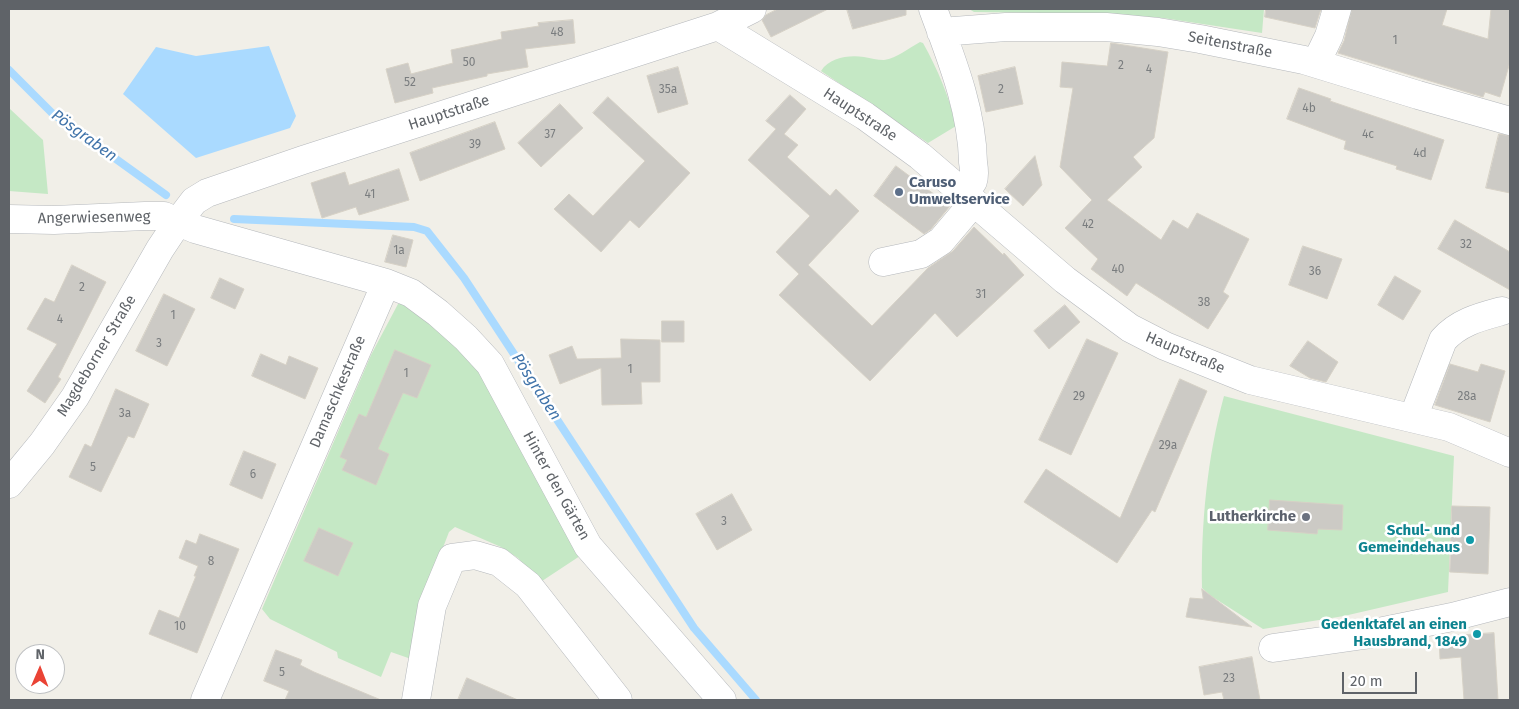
<!DOCTYPE html>
<meta charset="utf-8">
<style>
body{margin:0}
#map{position:relative;width:1519px;height:709px;overflow:hidden;background:#f1efe8;font-family:"Fira Sans",sans-serif}
canvas{display:block}
.frame{position:absolute;inset:0;border:10px solid #5f6368;pointer-events:none}
.north{position:absolute;left:15px;top:644px;width:50px;height:50px;box-sizing:border-box;background:#fff;border:1px solid #bfc1c3;border-radius:50%;rotate:1deg;font-size:14px;font-weight:700;line-height:20px;text-align:center;color:#5f6368}
.north::after{content:'';display:block;margin:auto;width:18px;height:22px;background:#ea4335;clip-path:polygon(50% 0,100% 100%,50% 72%,0 100%)}
.scale{position:absolute;left:1342px;top:672px;width:75px;height:22px;box-sizing:border-box;border:2px solid #5f6368;border-top:0;padding-left:6px;font-size:15px;line-height:18px;white-space:nowrap;color:#5f6368;-webkit-text-stroke:4px #fff;paint-order:stroke}
</style>
<div id="map">
<canvas width="1519" height="709"></canvas>
<div class="frame"></div>
<div class="north">N</div>
<div class="scale">20 m</div>
</div>
<script>
const c = document.querySelector('canvas').getContext('2d');
c.lineJoin = 'round';
function fill(path, color) { c.fillStyle = color; c.fill(path, 'evenodd'); }
function trace(path, color, width, dash) { c.strokeStyle = color; c.lineWidth = width; c.lineCap = dash ? 'butt' : 'round'; c.setLineDash(dash || []); c.stroke(path); }
function label(font, color, halo, rows, align = 'center') {
  c.font = font + ' "Fira Sans",sans-serif'; c.lineWidth = 5; c.setLineDash([]); c.textBaseline = 'middle'; c.strokeStyle = halo; c.fillStyle = color; for (const [text, x, y, turn = 0] of rows) {
    c.save(); c.translate(x, y); c.rotate((+turn || 0) * Math.PI / 180); c.textAlign = isNaN(turn) ? turn : align; if (halo) c.strokeText(text, 0, 0); c.fillText(text, 0, 0); c.restore();
  }
}
fill(new Path2D(`
 M969 9H1264L1262 33 1163 18 1109 14 974 12Z
 M920 42 923 43C938 70 949 96 956 126L928 143 821 71C830 57 849 55 864 57 871 58 877 60 884 60 897 58 909 48 920 42Z
 M9 108 43 140 48 194 9 191Z
 M406 302 462 341 586 552 539 583 518 558 501 547 455 527 449 532 427 589 414 660 391 652 381 677 338 658 337 652 270 619 262 609 371 355 398 304Z
 M1224 396 1454 456 1448 592 1344 616 1263 629 1211 596 1202 588C1201 524 1207 458 1224 396Z`), '#c5e8c5');
fill(new Path2D(`
 M269 46 296 116 290 128 196 158 123 94 156 47 196 56Z`), '#aadaff');
trace(new Path2D(`
 M9 70 52 113 166 195
 M234 219 414 227 427 231 464 278 694 628 756 700`), '#aadaff', 8);
const building = new Path2D(`
 M778 9H828L771 37 762 20 766 15Z
 M847 9H906V15L853 29Z
 M1266 9H1321L1315 28 1265 17Z
 M1352 9H1447L1442 25 1488 39 1491 9H1510V62L1500 97 1485 92 1483 97 1338 53 1344 41Z
 M573 20 575 43 525 49 528 67 487 74V76L432 88 433 93 395 103 386 69 408 63 411 74 453 63 451 50 502 39 501 32 539 26 538 23Z
 M1111 43 1168 52 1154 138 1133 157 1142 167 1107 200 1161 240 1173 220 1188 229 1197 213 1249 239 1223 292 1229 296 1208 329 1136 283 1127 296 1091 269 1098 259 1065 228 1092 200 1060 167 1073 88 1060 87 1062 62 1107 66Z
 M678 67 688 104 658 113 647 76Z
 M1015 67 1023 104 986 112 978 76Z
 M1299 88 1331 99 1330 101 1444 140 1431 180 1396 169 1397 166 1344 149 1346 141 1287 119Z
 M790 95 806 109 784 134 798 145 787 157 830 196 836 189 859 211 808 265 872 326 928 268 953 251 974 227 1003 255 1004 253 1024 275 957 337 935 313 870 381 779 295 799 274 776 252 810 216 748 160 776 129 766 121Z
 M608 97 690 173 639 228 630 220 601 252 554 209 569 194 593 216 645 161 593 113Z
 M560 104 583 128 541 167 518 143Z
 M495 122 505 149 420 181 410 153Z
 M1499 134 1510 136V193L1486 188Z
 M1035 156 1042 185 1023 206 1005 189Z
 M896 166 950 206 931 229 924 234 874 196Z
 M399 169 409 200 359 215 356 207 322 218 311 183 345 172 349 185Z
 M1455 220 1510 252V290L1438 249Z
 M393 235 413 240 406 267 385 262Z
 M1303 246 1342 259 1327 299 1289 285Z
 M72 265 106 282 58 377 61 379 45 403 27 391 57 344 27 329 45 298 54 302Z
 M1395 276 1421 291 1403 320 1378 305Z
 M220 278 244 289 235 309 211 298Z
 M164 294 195 309 167 366 136 351Z
 M1065 305 1080 322 1049 349 1034 331Z
 M662 321H684V342H662Z
 M621 339 660 340V382H641L642 404 602 405 601 368 560 384 549 355 572 346 577 359 621 358Z
 M1087 339 1118 353 1071 455 1039 440Z
 M1308 341 1338 362 1326 382 1310 378 1290 366Z
 M395 350 431 365 417 398 403 393 378 449 389 454 376 485 342 470 347 460 340 457 359 414 366 417Z
 M261 354 286 365 289 356 318 368 305 399 252 376Z
 M1450 364 1478 372 1481 364 1505 371 1490 422 1435 405Z
 M1180 379 1207 391 1155 512 1152 510 1117 563 1024 502 1046 469 1120 518Z
 M116 389 149 404 134 438 128 436 101 492 69 477 85 444 91 447Z
 M244 451 276 464 262 499 230 485Z
 M732 494 752 530 717 550 696 514Z
 M1270 500 1343 505 1342 530 1318 529 1317 534 1268 530Z
 M1452 506 1490 507 1488 574 1450 572Z
 M319 528 353 543 338 576 304 561Z
 M200 534 239 549 197 653 149 634 159 610 179 618 196 576H194L198 566 179 558 186 540 196 544Z
 M1202 589 1252 627 1186 617 1190 598 1203 599Z
 M1494 633 1498 700H1464L1461 657 1440 659 1439 637Z
 M276 650 302 660 300 665 314 672 381 700H285L289 691 264 681Z
 M1252 657 1260 700H1224L1222 692 1204 695 1199 667Z
 M467 678 518 700H458Z`);
fill(building, '#cccac5');
trace(building, '#d6d1c6', 1);
const minor = new Path2D(`
 M933 9C951 58 972 109 973 162 974 168 975 175 973 181 971 185 966 189 964 193
 M718 26 865 116 920 156 1065 280 1130 328 1165 346 1250 380 1449 427 1510 453
 M941 32 1006 27H1106L1158 32 1200 39 1304 60 1418 95 1510 121
 M1316 63 1329 36 1337 9
 M9 219 54 220 145 216H164L195 229 386 283 411 293 438 313 466 338 490 364 588 546 722 700
 M883 262 921 254 941 241 974 202
 M1413 418 1443 340C1459 322 1480 317 1502 311
 M9 484 42 444 75 397 160 249 178 222 194 201 207 193 303 160 718 26 752 9
 M1273 648 1364 635 1452 617 1510 602
 M205 700 386 283
 M416 700 432 606 452 558 475 555 499 562 528 585 618 700`);
trace(minor, '#b5b8bc', 29);
trace(minor, '#fff', 28);
for (const [x, y, r, color] of [
 [899,192,5,"#5c6f8a"],
 [1306,517,5,"#6b7280"],
 [1470,540,5,"#0f9aa8"],
 [1477,634,5,"#0f9aa8"]
]) { const dot = new Path2D(); dot.arc(x, y, r, 0, 2 * Math.PI); c.fillStyle = color; c.fill(dot); trace(dot, '#fff', 2); }
label('12px', '#7a7d7f', null, [
 ["48",557,33],
 ["1",1395,41],
 ["50",469,63],
 ["2",1121,66],
 ["4",1149,70],
 ["52",410,83],
 ["35a",668,90],
 ["2",1001,90],
 ["4b",1309,109],
 ["37",550,135],
 ["4c",1368,135],
 ["39",475,145],
 ["4d",1420,154],
 ["41",370,195],
 ["42",1088,225],
 ["32",1466,245],
 ["1a",399,251],
 ["40",1118,270],
 ["36",1315,272],
 ["2",82,288],
 ["31",981,295],
 ["38",1204,303],
 ["1",173,316],
 ["4",60,320],
 ["3",159,344],
 ["1",630,370],
 ["1",406,374],
 ["29",1079,397],
 ["28a",1467,397],
 ["3a",125,414],
 ["29a",1168,446],
 ["5",93,468],
 ["6",253,475],
 ["3",724,522],
 ["8",211,562],
 ["10",180,627],
 ["5",282,673],
 ["23",1229,679]
]);
label('15px', '#5f6368', '#fff', [
 ["Seitenstraße",1230,45,11],
 ["Hauptstraße",449,113,-18],
 ["Hauptstraße",860,115,33],
 ["Angerwiesenweg",94,218,-1],
 ["Hauptstraße",1185,353,23],
 ["Magdeborner Straße",97,356,-59],
 ["Damaschkestraße",338,392,-67],
 ["Hinter den Gärten",556,486,61]
]);
label('bold 15px', '#4e5e75', '#fff', [
 ["Caruso",909,183],
 ["Umweltservice",909,200]
], 'left');
label('bold 15px', '#5b616d', '#fff', [
 ["Lutherkirche",1296,517]
], 'right');
label('bold 15px', '#0d838f', '#fff', [
 ["Schul- und",1460,531],
 ["Gemeindehaus",1460,548],
 ["Gedenktafel an einen",1467,625],
 ["Hausbrand, 1849",1467,642]
], 'right');
label('italic 16px', '#4174aa', '#fff', [
 ["Pösgraben",84,136,36],
 ["Pösgraben",536,387,57]
]);
</script>
